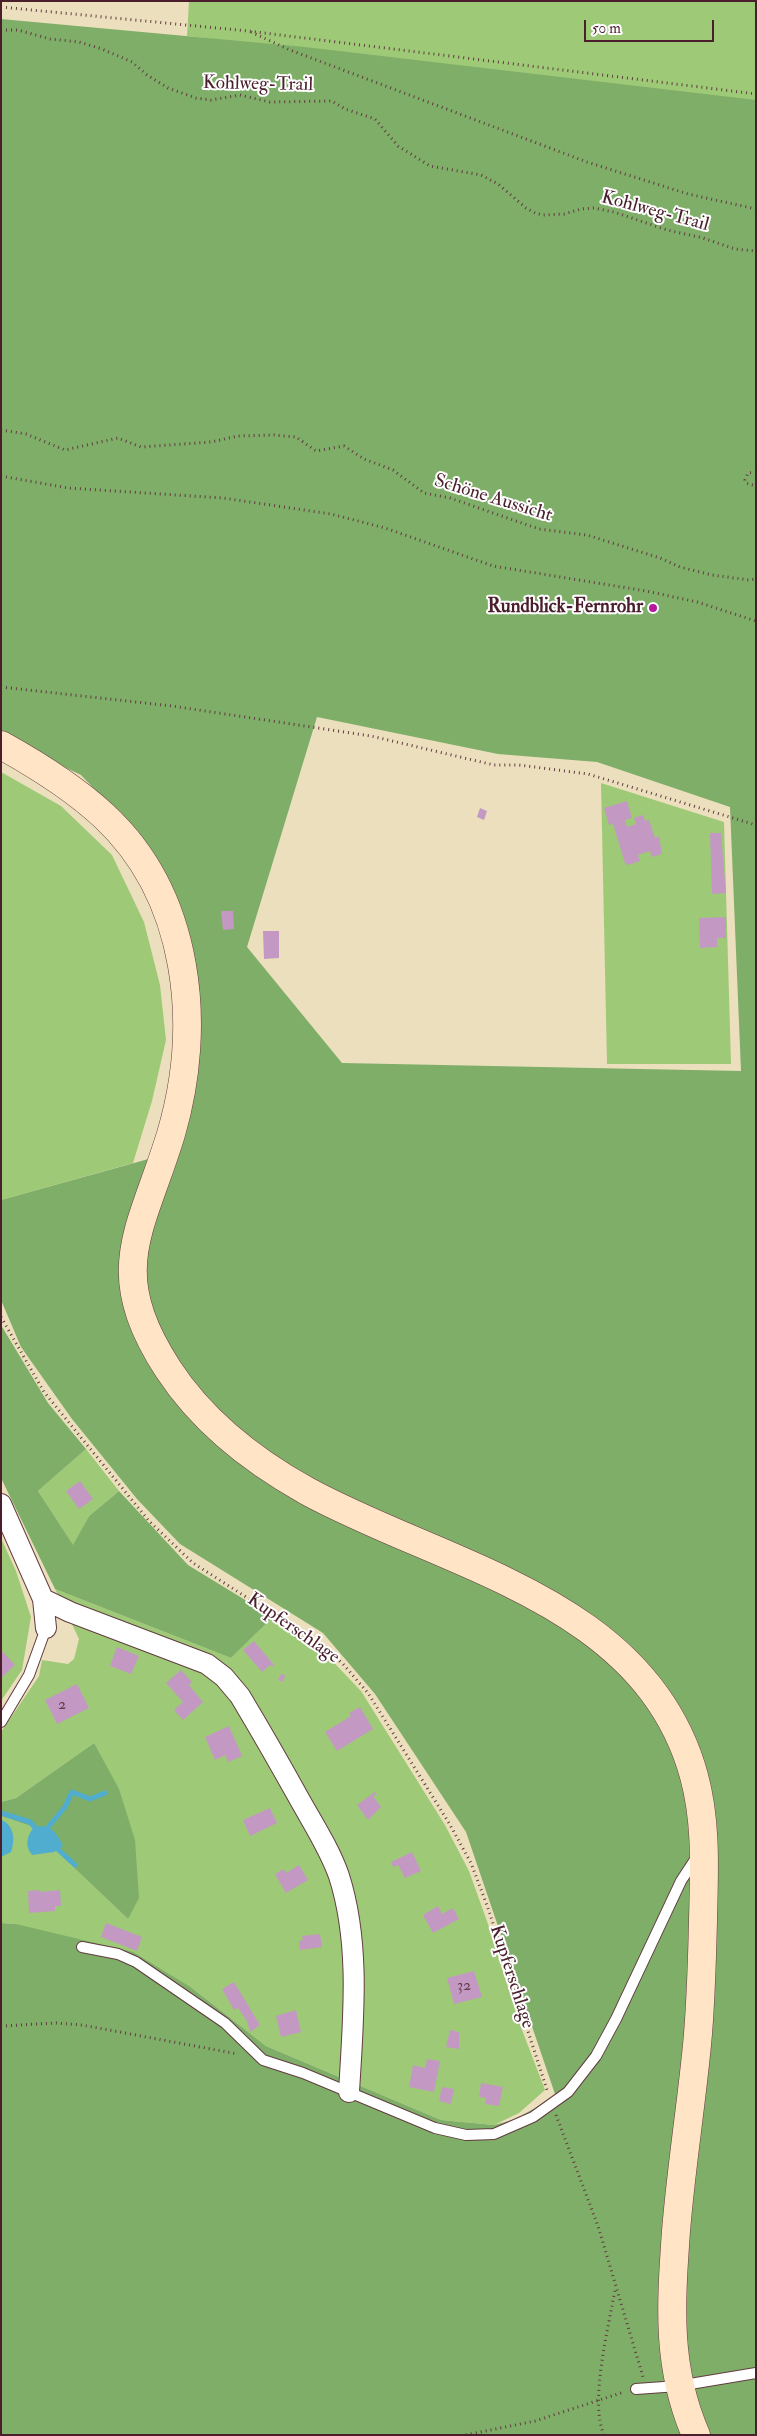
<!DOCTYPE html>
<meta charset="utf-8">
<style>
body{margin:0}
#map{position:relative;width:757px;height:2436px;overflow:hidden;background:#ecdfbd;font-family:"IM FELL Double Pica",serif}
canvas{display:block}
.frame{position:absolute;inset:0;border:2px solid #4a1f2b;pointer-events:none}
.scale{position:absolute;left:584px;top:20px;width:130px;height:22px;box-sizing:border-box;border:2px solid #4a1f2b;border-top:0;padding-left:6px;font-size:15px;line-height:18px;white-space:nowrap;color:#4a1f2b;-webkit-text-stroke:4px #fff;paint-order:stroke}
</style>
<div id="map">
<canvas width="757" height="2436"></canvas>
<div class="frame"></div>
<div class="scale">50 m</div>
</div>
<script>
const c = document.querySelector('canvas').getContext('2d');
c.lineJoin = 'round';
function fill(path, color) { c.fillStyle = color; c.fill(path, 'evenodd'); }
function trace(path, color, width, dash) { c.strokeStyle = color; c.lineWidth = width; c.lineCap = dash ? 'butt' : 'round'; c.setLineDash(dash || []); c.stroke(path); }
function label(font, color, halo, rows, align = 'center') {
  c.font = font + ' "IM FELL Double Pica",serif'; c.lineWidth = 4; c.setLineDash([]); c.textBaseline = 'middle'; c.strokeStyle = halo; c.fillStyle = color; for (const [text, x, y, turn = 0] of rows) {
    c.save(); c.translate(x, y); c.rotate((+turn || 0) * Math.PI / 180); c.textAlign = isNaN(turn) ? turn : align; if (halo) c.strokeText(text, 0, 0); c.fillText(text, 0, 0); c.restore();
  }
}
fill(new Path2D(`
 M189 1H756V101L187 36Z
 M1 772 61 806 112 855 144 922 160 985 166 1040 152 1101 133 1163 1 1200Z
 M601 783 724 822 731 1064H607Z
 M86 1449 119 1491 89 1516 73 1546 38 1491Z
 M1 1538 16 1571 31 1617 22 1670 1 1701Z
 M55 1589 231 1658 273 1617 320 1648 361 1691 445 1825 469 1871 488 1924 519 2022 545 2090 519 2113 494 2125 441 2120 266 2046 192 1988 16 1924 1 1923V1816L30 1826 128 1919 94 1743 16 1798 1 1802V1732L39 1676 42 1660 68 1664 74 1659 79 1639Z`), '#9eca77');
fill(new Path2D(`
 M1 19 305 47 756 100V2435H1V1923L16 1924 133 1952 192 1988 266 2046 441 2120 494 2125 513 2120 556 2097 466 1832 375 1694 323 1633 180 1544 137 1499 72 1419 21 1347 1 1300V1200L170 1153 193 1034 140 837 81 775 1 737ZM317 717 498 754 597 762 730 807 741 1071 342 1063 247 947Z
 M1 1325 48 1403 86 1449 38 1491 73 1545 89 1516 119 1491 188 1565 273 1617 231 1658 55 1589 1 1478Z
 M94 1743 119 1789 135 1840 139 1898 128 1919 30 1826 1 1816V1802L16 1798Z`), '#7eae68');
fill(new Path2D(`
 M1 1820C15 1825 15 1841 11 1852L1 1857Z
 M43 1826C53 1827 59 1837 63 1846L54 1852 32 1855C24 1845 27 1836 34 1827Z`), '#51adcf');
trace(new Path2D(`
 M1 1813 30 1822 38 1831
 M49 1826 65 1807 72 1792 90 1799 105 1793
 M53 1845 75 1865`), '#51adcf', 5);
fill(new Path2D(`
 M627 801 632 818 625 820 627 827 636 824 634 818 643 815 645 821 649 820 655 838 659 836 662 854 652 857 650 851 638 855 640 861 628 865 625 863 613 824 609 825 604 808Z
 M480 808 487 811 484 820 477 817Z
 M710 833H721L726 893 712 894Z
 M221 911H233L234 929 223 930Z
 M726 917V938H717V947L700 948 699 918Z
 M263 931H279V958L264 959Z
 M80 1481 93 1499 79 1509 66 1491Z
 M254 1641 274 1665 272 1667 270 1665 262 1672 243 1650Z
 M117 1647 139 1656 131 1674 110 1666Z
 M1 1650 15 1665 1 1678Z
 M181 1670 192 1682 189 1685 203 1702 183 1720 174 1710 183 1702 166 1683Z
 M281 1674 285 1675 283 1682 278 1680Z
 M77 1684 89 1708 57 1724 45 1700Z
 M360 1707 373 1729 337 1751 325 1732 351 1716 349 1713Z
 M229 1726 242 1756 228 1762 225 1755 215 1760 205 1737Z
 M375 1792 377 1794 373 1796 381 1807 368 1820 357 1805Z
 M270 1808 277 1823 250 1836 243 1820Z
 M412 1852 421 1871 405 1878 398 1865 393 1867 391 1862Z
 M299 1865 308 1880 286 1893 275 1874 284 1869 286 1873Z
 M39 1890 40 1892 60 1890 61 1906H55V1911L29 1913 28 1891Z
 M438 1906 442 1914 453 1908 459 1919 433 1933 423 1915Z
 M106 1923 142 1937 137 1951 101 1937Z
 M320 1934 322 1947 300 1950 299 1941 303 1940 302 1936Z
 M474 1971 482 1997 454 2004 447 1978Z
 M234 1982 260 2025 250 2032 247 2021 238 2008 234 2010 222 1989Z
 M296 2010 301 2032 281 2037 276 2016Z
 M450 2030 459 2032V2049L446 2047Z
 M427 2059 440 2061 434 2092 409 2087 413 2065 425 2068Z
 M481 2083 503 2087 499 2106 485 2104 486 2098 479 2097Z
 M442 2087 454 2089 451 2104 439 2101Z`), '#c399c3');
const service = new Path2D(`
 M1 1722 29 1675 46 1628
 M82 1947 118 1954 136 1962 225 2023 263 2060 303 2073 435 2128 466 2135 494 2134 533 2117 568 2092 596 2056 616 2019 681 1881 698 1855
 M636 2389 678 2386 756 2373`);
const minor = new Path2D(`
 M1 1504 43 1599 46 1628
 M43 1599 70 1612 207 1664 224 1677 240 1696C261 1731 281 1766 301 1802 314 1825 330 1850 339 1876 361 1945 353 2021 349 2092`);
const secondary = new Path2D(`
 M1 745C37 765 73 787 104 816 190 896 203 1025 171 1134 141 1232 104 1270 168 1369 202 1421 253 1461 307 1491 446 1567 646 1600 694 1776 707 1823 704 1873 703 1921 702 1962 701 2004 697 2045 691 2107 681 2169 676 2231 671 2304 666 2366 696 2435`);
trace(service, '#623c41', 12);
trace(minor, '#623c41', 22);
trace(secondary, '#623c41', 29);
trace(new Path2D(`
 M1 7 248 31 756 94
 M1 30H18L50 39 79 42 102 49 132 62 147 75 168 88 196 98 211 100 240 95 270 102 332 101 345 109 375 119 398 146 430 166 481 175 498 184 526 208 535 213 543 215 564 214 581 209 594 208 614 212 667 230 703 238 735 249 756 251
 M251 32 290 50 587 162 688 194 756 209
 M1 430 26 434 65 450 118 438 141 447 211 442 238 436 274 435 296 437 316 451 344 446 364 459 393 470 424 493 450 498 539 529 587 535 660 558 680 567 712 575 749 580 756 579
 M756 472 748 473 745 480 746 483 756 486
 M1 476 68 488 223 498 331 514 385 528 493 566 646 591 697 602 756 621
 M1 687 172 706 371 736 494 765H519L588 774 756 825
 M1 1317 44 1392 149 1521 193 1563 321 1645 343 1664 368 1693 449 1823 471 1863 488 1908 547 2090
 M1 2026 56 2023 82 2025 238 2054
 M556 2115 598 2226 643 2377
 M466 2435 535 2421 624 2392
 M604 2435C589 2401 609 2327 615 2289`), '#623c41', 3, [1, 4]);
trace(service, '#fff', 10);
trace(minor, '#fff', 20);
trace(secondary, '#ffe4c6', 28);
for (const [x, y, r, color] of [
 [653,608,5,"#b5179e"]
]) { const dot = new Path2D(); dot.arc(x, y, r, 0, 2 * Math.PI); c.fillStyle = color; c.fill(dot); trace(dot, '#fff', 2); }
label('16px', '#683e51', null, [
 ["2",62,1706],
 ["32",464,1987]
]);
label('19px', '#4a1f2b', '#fff', [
 ["Kohlweg-Trail",258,85,1],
 ["Kohlweg-Trail",655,212,15],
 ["Schöne Aussicht",493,499,17],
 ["Kupferschlage",293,1629,35],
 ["Kupferschlage",511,1977,72]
]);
label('bold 19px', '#4a1f2b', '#fff', [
 ["Rundblick-Fernrohr",643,608]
], 'right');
</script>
